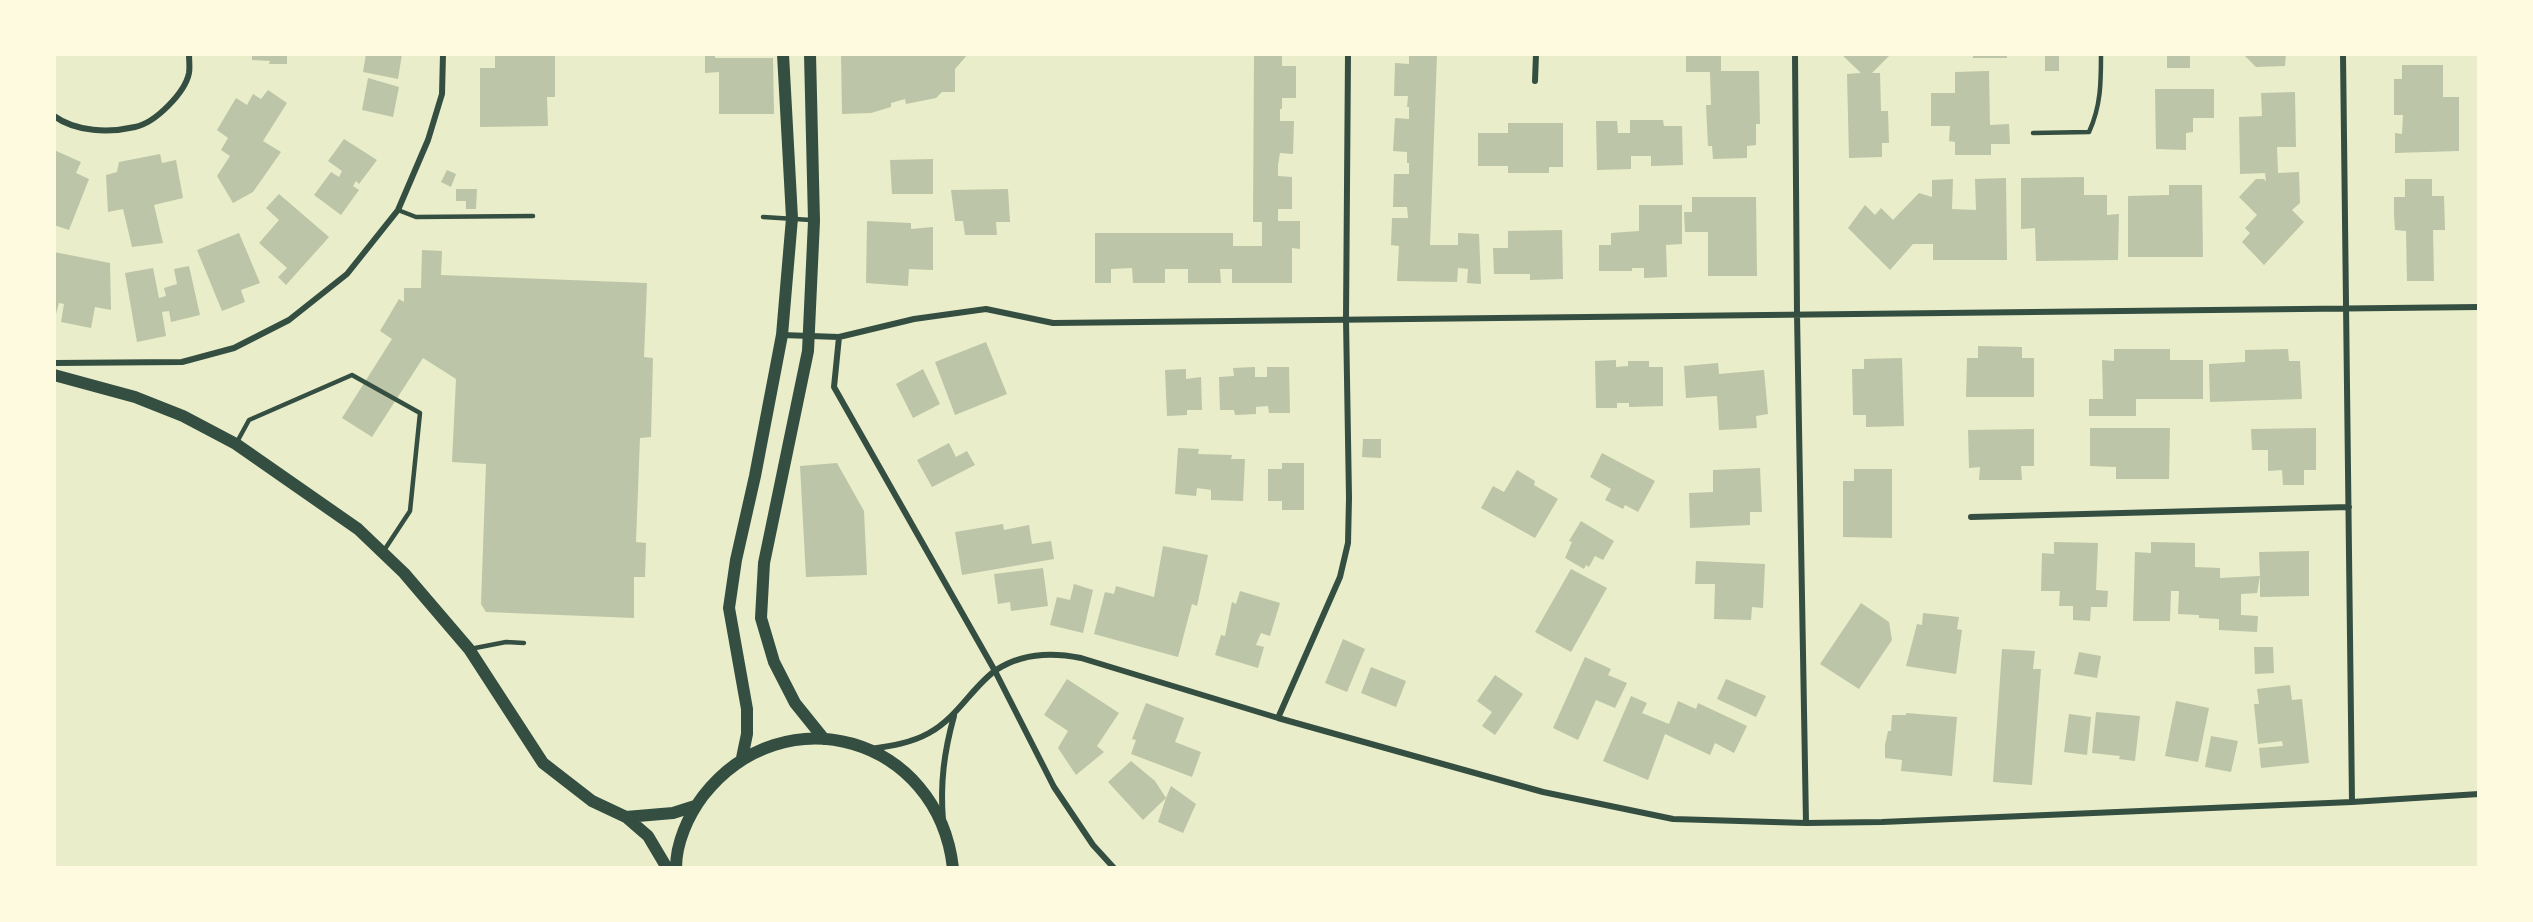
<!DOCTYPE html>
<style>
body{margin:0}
#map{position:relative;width:2533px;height:922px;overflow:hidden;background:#e9edc9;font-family:"Asap Condensed",sans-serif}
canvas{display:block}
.frame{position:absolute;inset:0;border:56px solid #fefae0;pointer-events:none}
</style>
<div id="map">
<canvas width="2533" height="922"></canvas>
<div class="frame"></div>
</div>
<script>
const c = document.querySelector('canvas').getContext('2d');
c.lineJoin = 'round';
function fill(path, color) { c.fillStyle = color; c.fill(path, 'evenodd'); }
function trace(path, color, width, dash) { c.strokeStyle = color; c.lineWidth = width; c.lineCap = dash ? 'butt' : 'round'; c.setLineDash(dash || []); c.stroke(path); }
fill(new Path2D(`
 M252 54H287V64H269L270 61 252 60Z
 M366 54H402L398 79 363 72Z
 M495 54H555V97H547L548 126 480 127V68H495Z
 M705 54H715V58H773L774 114H719V72L705 73Z
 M841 54H968L955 69V92H942L936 98 906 104 905 99 891 103V107L871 113 842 114Z
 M1254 54H1282V66H1296V98H1282V109H1280V121H1294L1293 154 1280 153 1278 165V176L1292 177V209H1278V221H1300V249L1292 248V283H1232V269H1220L1221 283H1188V269H1165V283H1133L1132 268 1111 269V283H1095V233H1233V246H1262V222H1253Z
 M1409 54H1437L1430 245H1458V233L1479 234 1481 284 1467 283 1468 269 1458 268 1457 282 1397 281 1399 246 1391 245 1392 218H1408L1407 207H1393L1394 174H1409V163H1407V152L1393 151 1395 118 1409 119V107H1407L1408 96H1394L1395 63 1409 64Z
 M1686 54H1721V71H1759L1760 124H1756V145L1747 146V158L1713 159 1712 146H1708L1706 105H1711L1710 72H1686Z
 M1841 54H1891L1872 73H1880L1881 111H1888L1889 143H1882V157L1849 158 1847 74 1861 73Z
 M1973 54H2007V58H1973Z
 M2045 54H2059V71H2045Z
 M2167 54H2190V68H2167Z
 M2243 54H2286L2285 66 2256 67Z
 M2402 65H2443V97H2459V151L2395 153V133L2402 134 2403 115H2394V79H2402Z
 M1989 71 1990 125 2009 124 2010 144H1991V155H1955V142L1949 141 1950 126H1931V93H1955V72Z
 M368 78 399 87 393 117 362 110Z
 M2155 89H2214V118H2193V132L2186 133V150L2156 149Z
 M268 90 287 103 263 141 281 152 253 192 233 203 217 176 230 156 221 150 228 138 217 130 236 98 247 105 253 94 261 99Z
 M2295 92 2296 147H2277L2278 173 2299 172 2300 203 2292 210 2304 222 2264 265 2242 242 2250 233 2245 228 2257 215 2239 197 2256 179H2264L2266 182 2265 173 2240 174 2239 117 2262 116 2261 93Z
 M1630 120H1663L1664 126H1682L1683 165 1651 166V156H1631V169L1597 170 1596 121H1617L1618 133H1630Z
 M1508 123H1563V167H1549V173H1508V166H1478V133H1508Z
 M344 139 377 160 359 184 356 181 353 186 359 190 341 215 314 195 331 172 339 177 342 171 328 161Z
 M54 150 81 162 76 173 89 179 69 230 54 225Z
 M160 154 162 163 176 160 183 198 154 205 163 243 132 247 123 209 108 212 106 175 117 172 119 162Z
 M933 159V194H892L890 160Z
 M447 170 456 174 451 187 441 182Z
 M2084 177V195H2107V215L2119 214 2118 260 2036 261 2035 228 2021 229V178Z
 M2006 178 2007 260H1933V244H1913L1890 270 1848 228 1865 205 1875 215 1881 208 1893 220 1919 193 1932 197V180L1953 179 1952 209 1976 210 1975 179Z
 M2405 179H2432V196H2444L2445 230H2433L2434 281H2407L2406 231 2395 230 2394 214V197H2405Z
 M2169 185H2202L2203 257H2128V196L2169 195Z
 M456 189H477L476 209H466V201H456Z
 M1008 189 1010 222H996L997 235H965L963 221H955L951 190Z
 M279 194 329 237 286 285 278 277 287 268 259 243 279 220 266 208Z
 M1692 197H1756L1757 276H1708V232H1685L1684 212H1692Z
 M1639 205H1682V244L1666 245 1667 277 1644 278V268H1632V271H1599V245H1611V233L1639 231Z
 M867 221 911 223V229L933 227V270L909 269 908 286 866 283Z
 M1562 230 1563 279 1530 280V274H1494L1493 248H1508V231Z
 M239 233 260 283 241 290 245 302 222 311 197 250Z
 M422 250 442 251 441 275 647 283 644 357 653 358 651 437 640 438 636 542 646 543 645 577H634V618L486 612 481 604 486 464 452 462 456 379 423 358 372 437 342 418 392 339 380 331 399 299 404 302V288H421Z
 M54 252 110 263 111 310 95 307 91 328 61 322 64 304 59 303 54 321Z
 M189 266 200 315 171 322 169 311 162 312 166 336 137 342 125 273 153 268 159 298 166 296 164 288 177 284 174 269Z
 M986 342 1007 394 955 415 935 362Z
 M1978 346 2022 347V358H2034V397H1966L1967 358H1978Z
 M2114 349H2170V360H2203V399H2136V416H2089V399H2103L2102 360 2114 361Z
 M2288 349 2289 361H2300L2302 399 2210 402 2209 364 2245 362V350Z
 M1902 358 1904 426 1866 427V415H1853L1852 369H1864V359Z
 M1616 360V367L1628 366V361H1649V367H1663V406L1629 407V403H1617V408H1596L1595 361Z
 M1718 363 1719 374 1764 370 1768 414 1756 416 1757 428 1719 430 1717 396 1686 398 1684 366Z
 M1255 367V377H1267V367H1289L1290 413H1269L1268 406 1256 407V414L1235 415 1234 410H1220L1219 377 1234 376 1233 368Z
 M923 369 940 404 913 418 896 384Z
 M1186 369V379L1201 377 1202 410H1187V415L1167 416 1165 370Z
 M2090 428H2170L2169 479H2116V467L2090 466Z
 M2316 428V470H2304V485H2283L2282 470 2268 471V450H2252L2251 429Z
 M2034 429V466H2021L2022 480H1979L1980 467 1969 468 1968 430Z
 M1363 439H1381V458L1362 457Z
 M949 443 956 457 967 451 975 465 932 487 917 460Z
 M1178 448 1199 449 1198 454 1232 455 1231 459H1245L1243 501 1211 500V490L1197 488 1196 496 1175 494Z
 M1602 453 1655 481 1638 512 1625 505 1623 509 1605 500 1611 489 1590 477Z
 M837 463 864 511 867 575 806 577 800 466Z
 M1282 463H1304V510H1282V501H1268V469H1282Z
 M1760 468 1762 512H1750V525L1690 528 1689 493 1713 492V470Z
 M1854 469H1892V538L1843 537V481H1854Z
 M1517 470 1535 481 1534 485 1558 499 1535 538 1481 508 1493 486 1504 492Z
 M1581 521 1614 541 1603 560 1595 556 1589 567 1586 565 1584 569 1565 558 1572 542 1569 541Z
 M1003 524 1004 530 1029 525 1032 544 1051 541 1054 559 962 575 955 532Z
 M2054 542 2098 543 2096 590 2108 591 2107 607H2091L2090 621 2073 620V606H2059L2060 591H2041L2042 553 2054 554Z
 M2151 542 2195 543V567L2220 568V578L2260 576 2259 552 2309 551V596L2260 597V576L2257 593 2241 594V615L2258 616 2257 632 2219 630V619L2199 618V615L2178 614 2179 591H2171L2170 621H2133L2135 552 2151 553Z
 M1163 546 1208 555 1197 606 1192 604 1178 657 1094 634 1105 592 1114 594 1116 586 1154 597Z
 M1696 561 1765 564 1763 608 1752 607 1751 620 1714 619 1715 584H1695Z
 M1043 568 1048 606 1011 611 1010 602 998 604 994 574Z
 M1571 569 1607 588 1571 652 1535 632Z
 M1074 584 1093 590 1083 633 1050 625 1057 597 1070 600Z
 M1240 591 1280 603 1270 636 1261 633 1256 645 1264 647 1258 668 1215 655 1221 635 1225 636 1232 602 1236 604Z
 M1861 603 1889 622 1892 640 1859 689 1820 664Z
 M1923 613 1959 617 1957 629 1962 630 1956 674 1906 666 1917 624 1922 625Z
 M1343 639 1365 649 1347 692 1325 683Z
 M2254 647H2273L2274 673 2255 674Z
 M2002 649 2035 651 2033 669H2041L2032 785 1993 782Z
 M2079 652 2101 656 2097 678 2074 674Z
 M1585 657 1611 669 1608 675 1627 683 1615 708 1596 700 1578 740 1553 728Z
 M1371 667 1406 681 1396 707 1361 693Z
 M1495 675 1523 694 1495 735 1482 726 1492 712 1477 701Z
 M1067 679 1119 713 1097 746 1104 752 1076 775 1058 748 1068 731 1044 715Z
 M1726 679 1766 696 1756 717 1717 699Z
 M2290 685 2292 700 2302 699 2309 763 2261 768 2259 748 2283 746 2282 741 2258 744 2254 704H2259L2257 689Z
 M1631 696 1647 703 1642 713 1669 724 1678 701 1696 709 1698 703 1747 726 1734 753 1715 743 1710 755 1665 734 1648 780 1603 761Z
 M2176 701 2209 708 2198 762 2165 756Z
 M1146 703 1184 718 1175 742 1201 752 1192 777 1131 754 1136 740 1132 739Z
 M2096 712 2140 716 2135 761 2119 759 2120 756 2092 753Z
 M1906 713 1957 717 1952 776 1901 771 1902 760 1885 758V745L1888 731H1891L1892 715H1906Z
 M2069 714 2091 717 2087 755 2064 752Z
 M2211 736 2238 741 2231 772 2205 767Z
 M1131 761 1155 781 1166 798 1171 786 1196 804 1183 833 1158 822 1166 798 1143 820 1108 782Z`), '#bcc5a7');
trace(new Path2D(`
 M2033 133 2089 132C2101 106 2101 82 2101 54
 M398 210 416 217 533 216
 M763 217 811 220
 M237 442 249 420 352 375 420 413 410 511 383 552
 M470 649 506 642 524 643`), '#344e41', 4.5);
trace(new Path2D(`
 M1795 54 1797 314 1806 823
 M2343 54 2352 802
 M1535 81 1536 54
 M54 116C76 132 109 133 135 127 155 123 185 93 189 73 190 67 189 60 189 54
 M782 335 839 337 914 319 986 309 1053 323 2479 307
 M839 337 834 387 995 671 1054 787 1093 845 1114 868
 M54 363 182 362 234 348 289 320 347 274 398 210 428 140 442 94 443 54
 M1971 517 2349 507
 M1278 718 1340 577 1348 543 1349 498 1346 319 1348 54
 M871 749C891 746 911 743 929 733 958 717 972 687 996 670 1022 653 1052 652 1081 658L1278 718 1543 792 1673 819 1806 823 1882 822 2352 802 2479 794
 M943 821C940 783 944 752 954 716`), '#344e41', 6);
trace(new Path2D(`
 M810 54 814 221 808 351 764 563 761 618 774 662 795 703 824 739
 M54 375 135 397 183 416 236 444 358 529 404 573 469 649 543 763 592 801 626 817 648 836 667 868
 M742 758 747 734V709L729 608 736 560 755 476 782 335 792 218 783 54
 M626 817 673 813 695 806
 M676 868C676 843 688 816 703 796 784 692 938 737 953 868`), '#344e41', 12);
</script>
